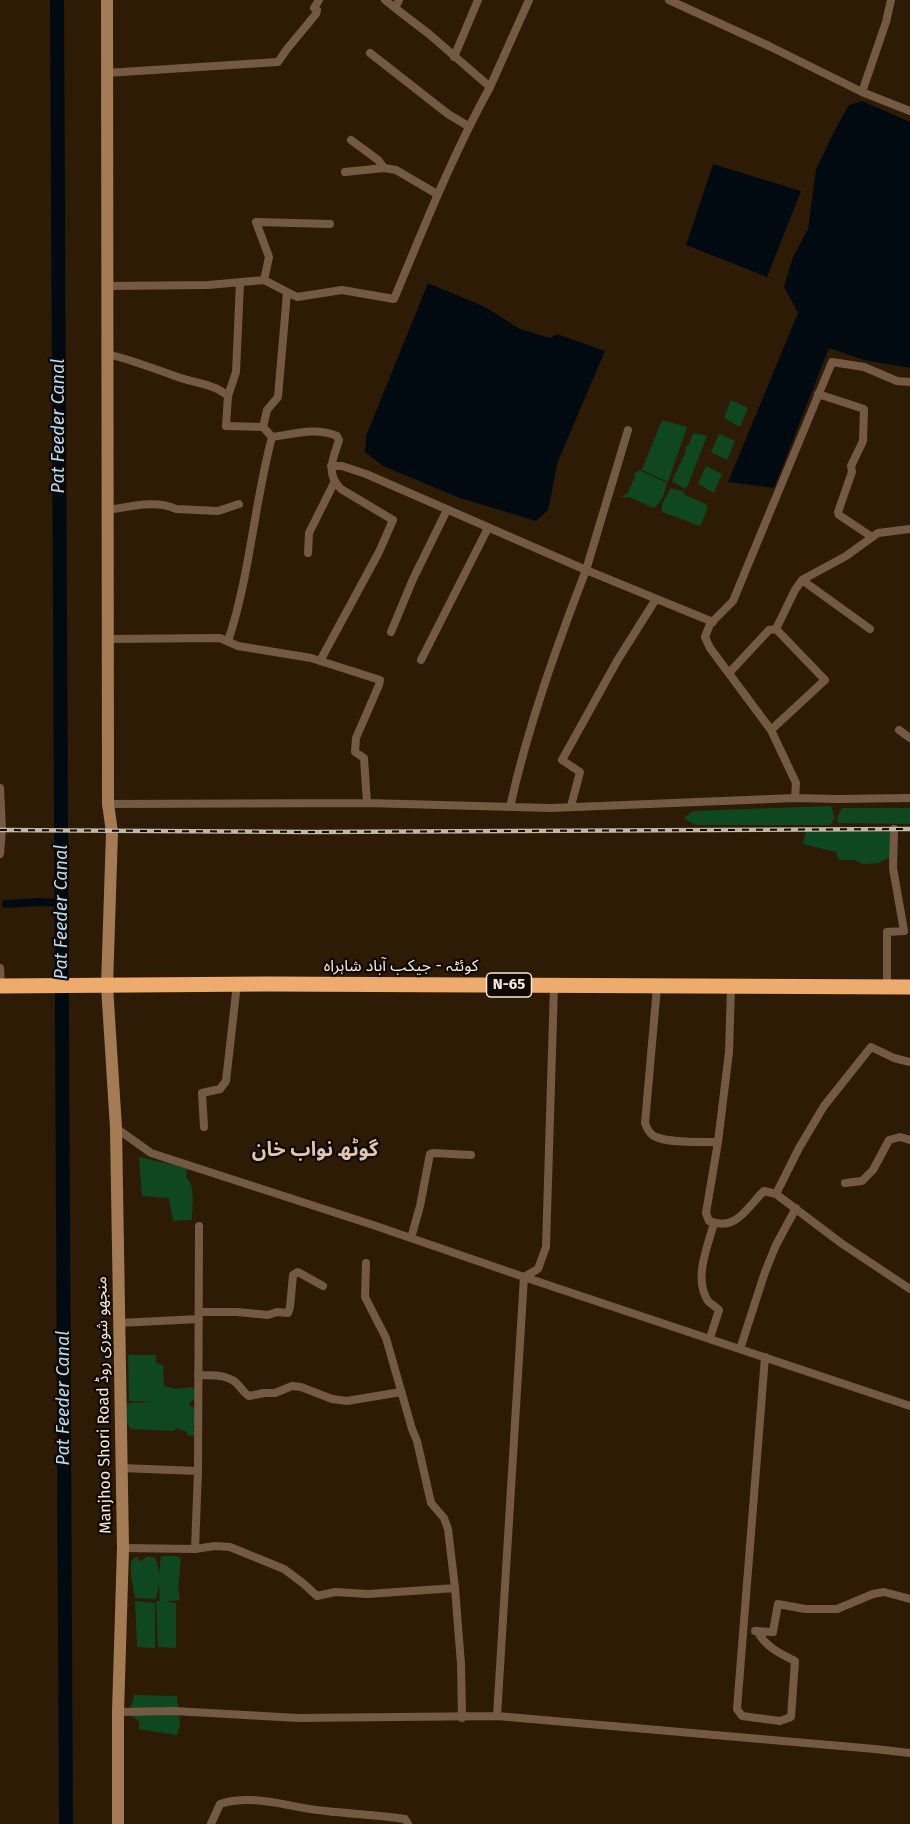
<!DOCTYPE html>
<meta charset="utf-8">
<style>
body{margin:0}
canvas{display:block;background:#2e1b06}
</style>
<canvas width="910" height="1824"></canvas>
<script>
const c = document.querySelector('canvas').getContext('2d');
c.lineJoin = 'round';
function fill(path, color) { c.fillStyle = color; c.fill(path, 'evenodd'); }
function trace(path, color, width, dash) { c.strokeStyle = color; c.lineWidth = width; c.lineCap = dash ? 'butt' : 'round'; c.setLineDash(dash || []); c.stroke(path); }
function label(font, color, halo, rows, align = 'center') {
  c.font = font + ' "Fira Sans","Noto Sans Arabic",sans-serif'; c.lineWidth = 4.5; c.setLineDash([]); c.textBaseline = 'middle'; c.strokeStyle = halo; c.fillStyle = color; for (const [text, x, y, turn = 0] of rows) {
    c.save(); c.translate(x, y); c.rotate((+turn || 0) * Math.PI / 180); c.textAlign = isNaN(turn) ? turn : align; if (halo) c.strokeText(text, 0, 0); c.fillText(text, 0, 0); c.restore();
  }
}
fill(new Path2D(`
 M731 400 748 408 740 427 724 418Z
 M662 420 687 427 668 482 642 470Z
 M693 433 707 436 688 485 685 489 672 481 686 451 685 448 689 444Z
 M719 434 735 441 727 460 711 452Z
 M706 466 722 474 714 493 698 484Z
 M639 470 667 483C664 493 663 501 654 508L629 497 623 498V496L627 494 635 477 634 474Z
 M671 488 684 492 685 495 706 504 708 508 700 526 662 512V504Z
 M831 806 835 818 830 825H695L684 818 693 811Z
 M842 808H910V824L838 823 837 818Z
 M806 830H891V857L879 863 862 864 855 860H839L836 852 803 844Z
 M139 1157 187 1168 186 1177C196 1187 192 1207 192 1220L173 1221 169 1198 142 1196Z
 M128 1355H156V1363L163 1365 164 1386 176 1389 192 1387 197 1391 196 1399 190 1402V1406L194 1407 197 1421 193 1426 196 1431 193 1436 187 1435V1432L176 1428 174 1431 130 1429 126 1421 127 1403 155 1402 129 1401Z
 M148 1556 155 1558 157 1562 159 1575 161 1556H177L181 1559 178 1589 180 1600 165 1602 176 1603V1648L158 1647 156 1601H160L159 1583 156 1599 135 1598 131 1575V1561L135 1557H140L137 1559 141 1561Z
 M135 1601 155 1603V1648L137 1647Z
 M134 1695 177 1696 180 1725 177 1735 139 1729V1721L129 1714Z`), '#0e4720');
fill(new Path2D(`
 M862 101 910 122V368L864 360 829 348 774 488 728 482 798 313 784 287 793 257 808 229 816 169 837 126 849 105Z
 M713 164 801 191 767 277 686 245Z
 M428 283 485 307 520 329 550 338 557 334 605 351 558 461 548 510 536 521 460 498 383 466 365 452 366 436Z`), '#020a11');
trace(new Path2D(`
 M6 904 38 902 61 903`), '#020a11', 8);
trace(new Path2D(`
 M57 0 66 1824`), '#020a11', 14);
trace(new Path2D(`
 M385 0 395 8
 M669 0 769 46 862 92 910 111
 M370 53 448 114 468 126
 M454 57 478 0
 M106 73 278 62 287 49 316 14 317 10 314 8 319 0
 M490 87 529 0
 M862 92 886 22 891 0
 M351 140 378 160 384 168 396 170 437 194
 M345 172 384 168
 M264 280 297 297 342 290 394 299C424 227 452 156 490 87L429 34 395 8 399 0
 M108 286 208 285 264 280 269 257 256 222 330 224
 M108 354C131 360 153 368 175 376 193 383 213 383 228 396L226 426 263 427 272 437
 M818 394 864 409 863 441 851 466 852 472 838 512 839 515 872 537
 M228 396 236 372 240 283
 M263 427 267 410 278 397 287 293
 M272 437C294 434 316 427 337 436L339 440C333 459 325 473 341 489L393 520 379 552 320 661
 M331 466H342L366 474 586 570 628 430
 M108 510C129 507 156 499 176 509L218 511 239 504
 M308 553 309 533 334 483
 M802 580 870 629
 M391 632 413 579 447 510
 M108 639 220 638 238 646 311 658 380 680 379 685 356 738 355 752 364 758 367 803
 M228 641C250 576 254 504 272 437
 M421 660 488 528
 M729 673 769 630 776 629 795 590 802 580 846 556 878 533 910 529
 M771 730 825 680 776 629
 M899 730 910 738
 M0 788 2 830 0 854
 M795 798 796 783 771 730 710 648 705 637 710 624 733 601 832 362 864 367 897 381 910 382
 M108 804 367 803 551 808 795 798 838 799 910 798
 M571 806 580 772 562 760 617 661 656 599
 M510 807C528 726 556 648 586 570L713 622
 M0 968 1 986
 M657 987 645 1123C647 1129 650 1135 656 1137 669 1143 702 1142 718 1142
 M731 987 729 1052 718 1142 706 1213 709 1221C737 1232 747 1207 764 1191L776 1194
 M887 987V932L904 931 893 868 894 829
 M910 1062 894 1058 871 1047 824 1106 799 1148 776 1194 841 1243 910 1289
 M204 1127 202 1093 220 1089 226 1081 237 984
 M116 1128 151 1153 373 1225 524 1277 910 1406
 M845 1183 862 1181 873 1170 889 1140 900 1137 910 1140
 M411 1238 420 1206 430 1154 433 1153 471 1155
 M366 1263 365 1297 386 1338 412 1429 417 1441 431 1503 444 1518 448 1529 455 1588 461 1664 462 1718
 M199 1312H237L268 1315 277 1312 288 1313 290 1307 293 1275 298 1272 323 1286
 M119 1323 199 1319
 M710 1338 719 1310C716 1307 711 1304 708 1301 693 1278 708 1246 714 1223
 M740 1349 765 1272 776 1245 796 1208
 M198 1375C208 1376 223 1374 232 1380 239 1383 242 1392 249 1396L264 1393H275L292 1386 301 1387 332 1399 347 1401 401 1392
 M121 1468 198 1471
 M123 1548 195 1549 215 1546 230 1547 284 1569 304 1584 317 1596 335 1592 368 1594 455 1588
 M195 1549 198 1471 199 1226
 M755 1631 773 1632 778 1604 805 1609H837L873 1594 884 1592 910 1599
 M757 1631C766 1647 779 1653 795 1661L791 1717 780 1721 742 1716 737 1709 765 1357
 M118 1712 174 1711 298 1718 497 1716 875 1749 910 1753
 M497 1716 524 1277 538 1269 546 1247 554 986
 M211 1824 220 1804C254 1793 291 1808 326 1811 352 1814 379 1815 405 1819L408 1824`), '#755a43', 8);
trace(new Path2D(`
 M107 0 108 804 112 832 107 986 116 1128 123 1548 118 1712V1824`), '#a57b55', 12);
trace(new Path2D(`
 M0 986 266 984 910 987`), '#edab6e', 15);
const rail = new Path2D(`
 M0 830 311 832 910 829`);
trace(rail, '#c4b6a7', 4.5);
trace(rail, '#100802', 2, [7]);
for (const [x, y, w] of [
 [509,985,45]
]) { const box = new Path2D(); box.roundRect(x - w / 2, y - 12, w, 24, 4.5); c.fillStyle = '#100802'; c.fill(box); trace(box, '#f7eadd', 1.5); }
label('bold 15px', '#f7eadd', null, [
 ["N-65",509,985]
]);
label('16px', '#f7eadd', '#100802', [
 ["کوئٹہ - جیکب آباد شاہراہ",401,967],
 ["Manjhoo Shori Road منجھو شوری روڈ",104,1405,-91]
]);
label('italic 18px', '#b4ddf7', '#100802', [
 ["Pat Feeder Canal",59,426,-90],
 ["Pat Feeder Canal",62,912,-90],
 ["Pat Feeder Canal",64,1398,-90]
]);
label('bold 20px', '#dec5ac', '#100802', [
 ["گوٹھ نواب خان",315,1150]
]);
</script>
